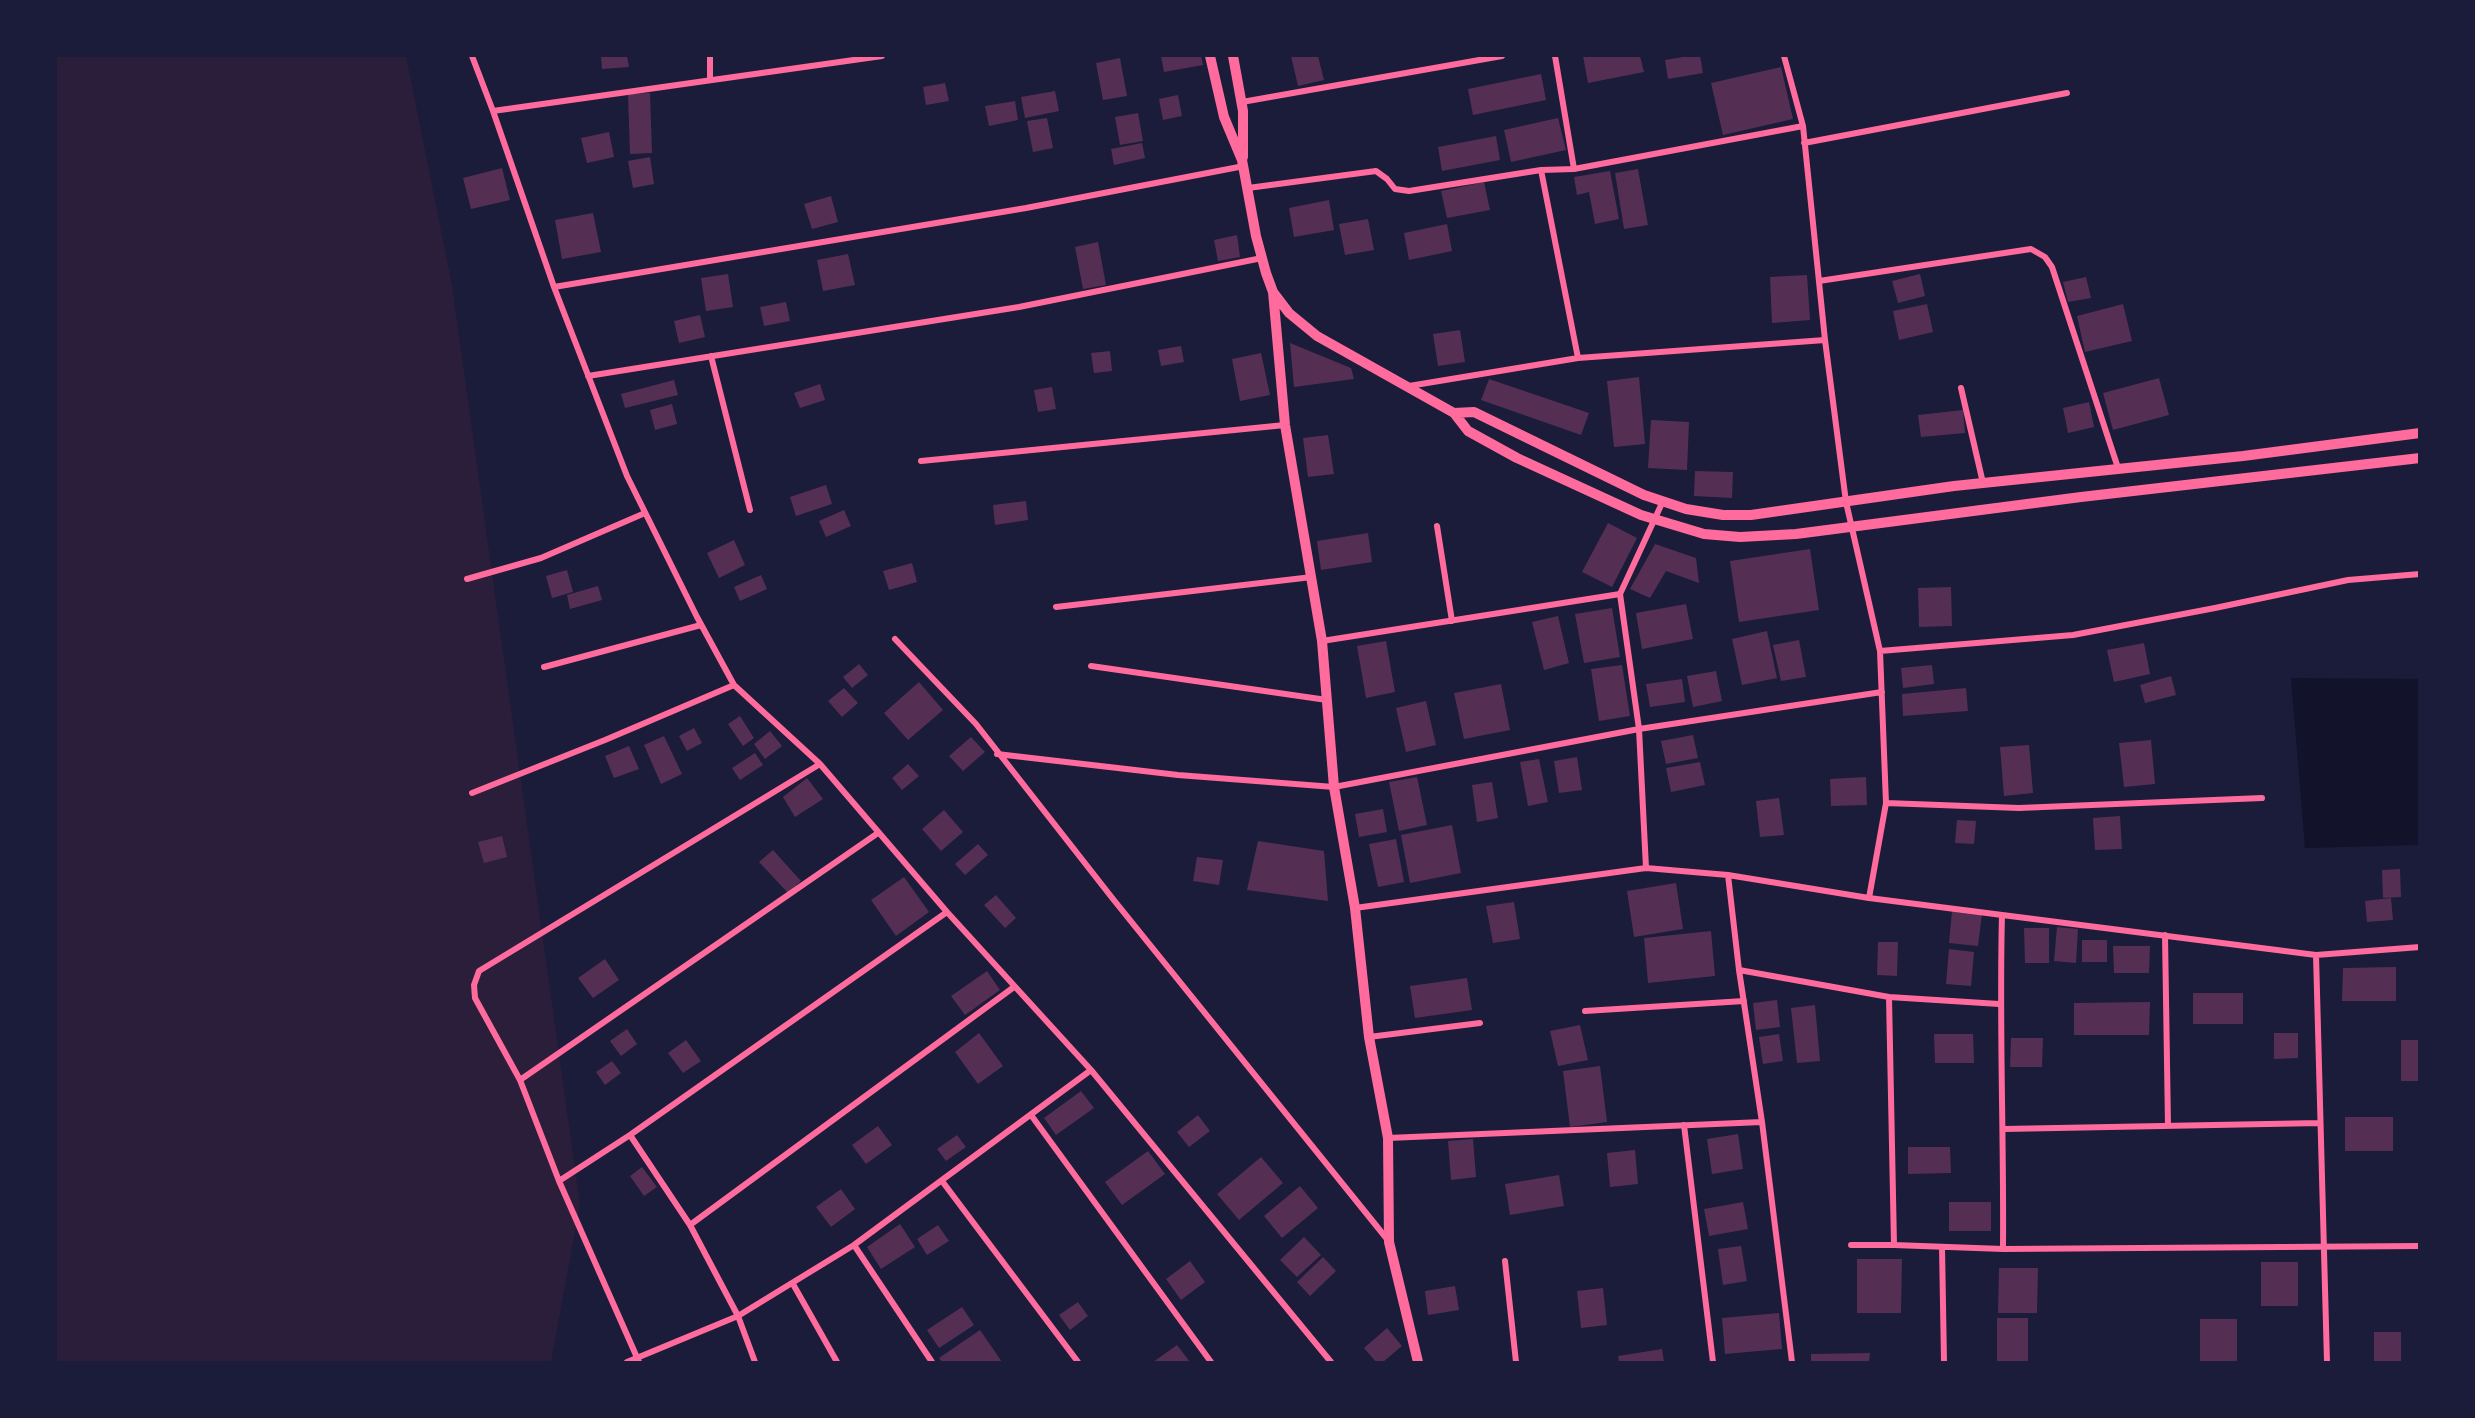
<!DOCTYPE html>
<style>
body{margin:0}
#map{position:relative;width:2475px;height:1418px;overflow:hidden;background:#1b1b3a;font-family:"Source Serif 4",serif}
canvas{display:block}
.frame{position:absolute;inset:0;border:57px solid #1b1b3a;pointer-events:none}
</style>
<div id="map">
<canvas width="2475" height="1418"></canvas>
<div class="frame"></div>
</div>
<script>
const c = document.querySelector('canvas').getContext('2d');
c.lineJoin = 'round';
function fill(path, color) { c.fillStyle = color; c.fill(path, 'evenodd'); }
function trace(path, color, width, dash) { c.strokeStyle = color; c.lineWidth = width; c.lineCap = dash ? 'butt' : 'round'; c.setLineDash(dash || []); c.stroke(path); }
fill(new Path2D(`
 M56 56H406L452 285 580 1205 551 1362H56Z`), '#2a1e3b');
fill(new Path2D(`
 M2291 678 2419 679V845L2305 848Z`), '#12122b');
fill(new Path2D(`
 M601 56H627L629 67 602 69Z
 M1161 56H1201L1203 65 1164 72Z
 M1291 56H1318L1324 80 1298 86Z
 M1583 56H1640L1644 72 1588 83Z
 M1689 56H1700L1703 73 1668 79 1665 60Z
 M1120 58 1127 96 1103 100 1096 63Z
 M1781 67 1793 119 1723 135 1711 83Z
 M1541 74 1546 100 1473 115 1468 89Z
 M945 83 949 101 926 105 923 87Z
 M1055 91 1059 111 1025 118 1021 97Z
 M650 93 652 153 630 154 628 94Z
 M1178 95 1182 116 1163 120 1159 99Z
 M1015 101 1018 120 989 126 985 106Z
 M1138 113 1143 141 1120 145 1115 117Z
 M1047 118 1053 148 1033 152 1027 121Z
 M1558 118 1566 150 1511 162 1504 130Z
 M609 132 614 157 587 163 581 138Z
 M1496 136 1500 160 1442 171 1438 147Z
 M1142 143 1145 158 1114 165 1111 149Z
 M650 157 654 184 633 188 628 161Z
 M502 168 510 200 471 209 463 178Z
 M1638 169 1648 225 1624 229 1615 173Z
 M1610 171 1619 219 1595 224 1589 192 1577 195 1574 177Z
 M1484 182 1490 210 1447 218 1441 191Z
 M831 196 838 222 812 229 804 204Z
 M1329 200 1334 230 1294 237 1289 208Z
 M593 213 601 252 562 259 555 220Z
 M1368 219 1374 250 1345 255 1339 224Z
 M1447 224 1452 251 1409 260 1404 233Z
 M1237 235 1240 257 1218 261 1214 240Z
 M1098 242 1106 285 1083 289 1075 247Z
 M848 254 855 285 823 291 817 260Z
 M728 274 733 307 706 311 701 278Z
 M1920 274 1925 296 1898 303 1892 281Z
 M1807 275 1810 320 1772 323 1770 277Z
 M2086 277 2091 298 2068 302 2063 282Z
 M786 302 790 321 764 326 760 307Z
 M1927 304 1933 332 1899 340 1893 311Z
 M2123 304 2132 341 2085 352 2077 316Z
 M700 315 705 337 679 343 674 321Z
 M1460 330 1465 362 1438 366 1433 334Z
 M1290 343 1351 368 1354 379 1294 387Z
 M1181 346 1184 362 1161 366 1158 350Z
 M1110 351 1112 371 1094 373 1091 353Z
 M1261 353 1270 395 1240 401 1232 359Z
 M1639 377 1645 444 1614 447 1607 381Z
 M2159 378 2169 415 2113 430 2103 393Z
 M1489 379 1589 413 1581 435 1481 400Z
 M674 380 678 395 625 408 621 394Z
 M820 384 825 400 800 408 794 393Z
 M1052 387 1056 409 1038 412 1034 390Z
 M2089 402 2094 427 2068 433 2063 408Z
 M672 404 677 424 655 430 650 410Z
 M1963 410 1965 433 1921 437 1918 415Z
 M1651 420 1689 422 1687 470 1648 468Z
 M1328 435 1334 474 1308 477 1303 438Z
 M1695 471 1733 472 1732 498 1694 496Z
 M826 485 832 504 796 516 790 497Z
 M1026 501 1028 520 995 525 993 505Z
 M844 510 851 526 826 537 819 521Z
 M1608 523 1637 538 1612 587 1582 572Z
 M1368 533 1372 562 1321 570 1317 541Z
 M734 540 745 565 719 578 707 553Z
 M1655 544 1696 558 1699 583 1666 571 1650 598 1630 589Z
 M1810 549 1819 610 1739 622 1730 561Z
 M912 563 917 582 889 590 883 571Z
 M567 570 573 592 552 598 546 576Z
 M761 575 767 589 740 601 734 587Z
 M598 586 602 600 570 609 567 595Z
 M1951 587 1952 626 1919 627 1918 588Z
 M1686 604 1693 639 1642 649 1636 613Z
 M1612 608 1620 657 1584 663 1575 614Z
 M1558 616 1569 663 1544 670 1532 622Z
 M1767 631 1777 678 1742 685 1732 639Z
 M1799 640 1806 677 1781 681 1773 645Z
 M1386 641 1395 692 1366 698 1357 646Z
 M2144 643 2150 674 2114 682 2107 650Z
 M859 664 868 675 852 688 843 677Z
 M1622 665 1630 716 1599 721 1591 669Z
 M1932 665 1934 684 1903 688 1901 668Z
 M1716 671 1722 701 1693 707 1687 676Z
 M2171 676 2176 695 2145 703 2140 685Z
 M1682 679 1685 702 1650 707 1646 684Z
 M919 682 943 710 908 740 884 713Z
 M1501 684 1510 730 1464 739 1454 693Z
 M844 688 858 703 842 717 828 701Z
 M1966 688 1968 711 1903 716 1902 694Z
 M1426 701 1436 745 1406 752 1396 708Z
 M740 716 754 738 743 746 728 724Z
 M694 728 702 743 687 751 679 736Z
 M770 731 782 746 765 759 754 744Z
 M1693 735 1698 758 1666 764 1661 741Z
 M664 736 682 774 661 784 644 745Z
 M971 737 985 752 963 771 949 756Z
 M2151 740 2155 784 2124 787 2119 743Z
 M2029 745 2033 793 2004 796 2000 747Z
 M629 746 639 769 614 778 605 756Z
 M755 753 763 765 740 780 732 768Z
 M1577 757 1582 790 1559 793 1554 761Z
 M1539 759 1548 802 1528 806 1520 762Z
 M1700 762 1705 785 1671 792 1666 768Z
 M908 764 919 776 902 790 892 778Z
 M1417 777 1427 825 1399 831 1389 782Z
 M1866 777 1867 805 1831 806 1830 779Z
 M807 778 823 799 795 817 783 797Z
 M1492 782 1498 818 1477 822 1472 785Z
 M1779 798 1784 835 1760 837 1756 801Z
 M1383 809 1387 832 1359 837 1355 814Z
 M944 810 963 832 941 851 922 829Z
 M2120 816 2122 849 2095 850 2093 818Z
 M1957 820 1976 821 1974 844 1955 843Z
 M1452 825 1461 873 1410 883 1401 835Z
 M502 836 507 857 484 863 478 842Z
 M1396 839 1404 882 1378 887 1369 844Z
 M1258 841 1324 851 1328 901 1247 890Z
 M978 844 988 855 965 875 955 864Z
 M773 850 801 881 788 893 759 862Z
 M1197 857 1223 860 1219 885 1193 881Z
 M2400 869 2401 897 2383 898 2382 870Z
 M904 877 929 912 896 936 871 900Z
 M1676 883 1683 929 1634 937 1627 891Z
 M996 895 1016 918 1005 928 984 905Z
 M2391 898 2393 920 2367 922 2365 901Z
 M1514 902 1520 939 1493 943 1486 906Z
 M1952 911 1982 914 1978 946 1949 943Z
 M2057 927 2078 929 2076 963 2054 961Z
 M2024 928H2049V963H2025Z
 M1711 931 1715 976 1648 983 1644 938Z
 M2082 940H2107V962H2082Z
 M1878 942H1898L1897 976 1877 975Z
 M2113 946H2150L2149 973H2114Z
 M1949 949 1974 952 1971 986 1946 984Z
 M605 959 619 980 593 998 578 978Z
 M2396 967V1001H2342L2343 968Z
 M987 971 1000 990 965 1015 951 996Z
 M1467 978 1472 1010 1415 1018 1410 986Z
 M2193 993H2243V1024H2193Z
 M1777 1000 1780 1027 1756 1030 1753 1003Z
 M2150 1002 2149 1035H2074V1003Z
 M1815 1005 1820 1061 1797 1063 1791 1008Z
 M1580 1025 1588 1060 1558 1066 1550 1031Z
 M627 1029 637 1044 621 1056 610 1041Z
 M979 1033 1003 1066 978 1084 955 1052Z
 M2274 1033H2298V1058L2274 1059Z
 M1779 1034 1783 1061 1763 1064 1759 1037Z
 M1934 1034H1973L1974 1063H1935Z
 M2011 1038H2043L2042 1067H2010Z
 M686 1040 701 1061 683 1073 668 1053Z
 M2401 1040H2420V1081H2401Z
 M612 1061 621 1073 605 1085 596 1072Z
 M1600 1066 1607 1122 1570 1127 1563 1071Z
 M1081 1091 1094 1108 1056 1135 1044 1118Z
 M1198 1115 1210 1131 1189 1147 1177 1132Z
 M2345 1117H2393V1151H2345Z
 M878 1126 892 1145 866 1164 852 1145Z
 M1738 1134 1743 1169 1712 1174 1707 1139Z
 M957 1135 966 1147 946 1161 937 1149Z
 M1473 1139 1476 1177 1451 1180 1448 1141Z
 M1908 1147H1950L1951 1173 1908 1174Z
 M1635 1150 1638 1184 1610 1187 1607 1153Z
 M1148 1151 1165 1174 1122 1205 1105 1182Z
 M1261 1157 1283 1183 1239 1220 1217 1194Z
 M642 1167 657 1187 644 1196 630 1176Z
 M1559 1175 1564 1206 1510 1215 1505 1184Z
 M1300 1186 1318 1208 1282 1238 1264 1216Z
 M841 1189 855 1209 831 1227 816 1207Z
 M1743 1202 1748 1229 1709 1236 1704 1209Z
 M1949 1202H1991V1231H1949Z
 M900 1224 915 1247 881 1269 867 1247Z
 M938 1225 949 1241 927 1255 917 1239Z
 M1304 1237 1321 1255 1297 1277 1280 1260Z
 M1741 1246 1747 1281 1723 1285 1718 1249Z
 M1323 1257 1336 1271 1310 1296 1297 1282Z
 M1857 1259H1902L1901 1313H1857Z
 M1190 1261 1205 1282 1181 1300 1166 1279Z
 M2261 1262H2298V1306H2261Z
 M1999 1268H2038L2037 1313H1998Z
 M1455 1286 1459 1310 1428 1315 1425 1291Z
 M1603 1288 1607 1325 1581 1328 1577 1291Z
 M1078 1302 1088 1316 1070 1330 1059 1315Z
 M962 1307 974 1325 939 1348 927 1330Z
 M1779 1313 1782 1349 1725 1354 1722 1318Z
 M1997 1318H2028V1362H1997Z
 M2200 1319H2237V1362H2200Z
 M1387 1328 1402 1346 1383 1362H1376L1364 1348Z
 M980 1330 1002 1362H942L939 1358Z
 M2374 1332H2401V1362H2374Z
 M1177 1345 1190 1362H1153Z
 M1662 1349 1664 1362H1619L1618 1356Z
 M1870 1353 1869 1362H1811V1354Z`), '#542f53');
trace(new Path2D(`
 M472 56 493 111 554 287 627 476 697 617 734 685 820 764 947 912 1091 1070 1331 1362
 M710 56V79
 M1555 56 1574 169
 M1784 56 1803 126 1825 340 1846 502 1880 651 1886 803 1869 898
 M1242 102 1502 56
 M493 111 882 56
 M1804 143 2067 93
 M1541 170 1578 358
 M1248 188 1376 171 1387 179 1395 189 1409 191 1541 170 1574 169 1803 126
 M1819 281 2031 249 2045 257 2052 267 2118 468
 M554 287 1026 208 1244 166
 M711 356 750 510
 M588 376 1019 307 1262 258
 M1409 386 1578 358 1825 340
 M1961 388 1983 483
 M921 461 1285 425
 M1437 526 1452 621
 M467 579 541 558 645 513
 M1056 607 1312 577
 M895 639 976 724 1113 899 1387 1239
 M1322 641 1620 594
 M1880 651 2073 635 2215 608 2348 580 2420 574
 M1091 666 1327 700
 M544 667 701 625
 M997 754 1178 775 1334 787 1639 729 1882 692
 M472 793 605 740 734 685
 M1886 803 2019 808 2262 798
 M1646 868 1639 729 1620 594 1663 501
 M1355 908 1646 868 1728 875 1869 898 2316 955 2420 947
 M2002 915C1999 1026 2004 1137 2003 1249
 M2165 935 2168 1126
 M2316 955 2327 1362
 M1739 970 1889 997 1894 1245 2003 1249 2420 1246
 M1889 997 1999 1004
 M1585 1011 1744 1001
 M1369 1037 1480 1023
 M520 1080 878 833
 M1031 1115 1211 1362
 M1762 1122 1792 1362
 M1684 1125 1713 1362
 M2004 1129 2320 1123
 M630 1135 690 1225 738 1316 755 1362
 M1388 1138 1762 1122 1739 970 1728 875
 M559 1181 630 1135 947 912
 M942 1181 1078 1362
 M690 1225 1014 987
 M854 1245 932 1362
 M1851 1245H1894
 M1942 1247 1944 1362
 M1505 1261 1516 1362
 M793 1284 837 1362
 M627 1362 738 1316 854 1245 1091 1070
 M639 1362 559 1181 520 1080 475 998 474 985 479 971 820 764`), '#ff6b9d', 6);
trace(new Path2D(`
 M1210 56 1224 117 1242 160 1256 236 1266 273 1273 292 1289 313 1317 336 1454 413 1468 431 1517 458 1641 515 1704 534 1740 537 1796 534 2081 497 2420 458
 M1233 56 1243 111V157
 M1273 292 1285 425 1322 641 1334 787 1355 908 1369 1037 1388 1138 1389 1242 1418 1362
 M1454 413 1474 412 1644 495 1686 509 1723 515H1751L1954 486 2243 456 2420 433`), '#ff6b9d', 10);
</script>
